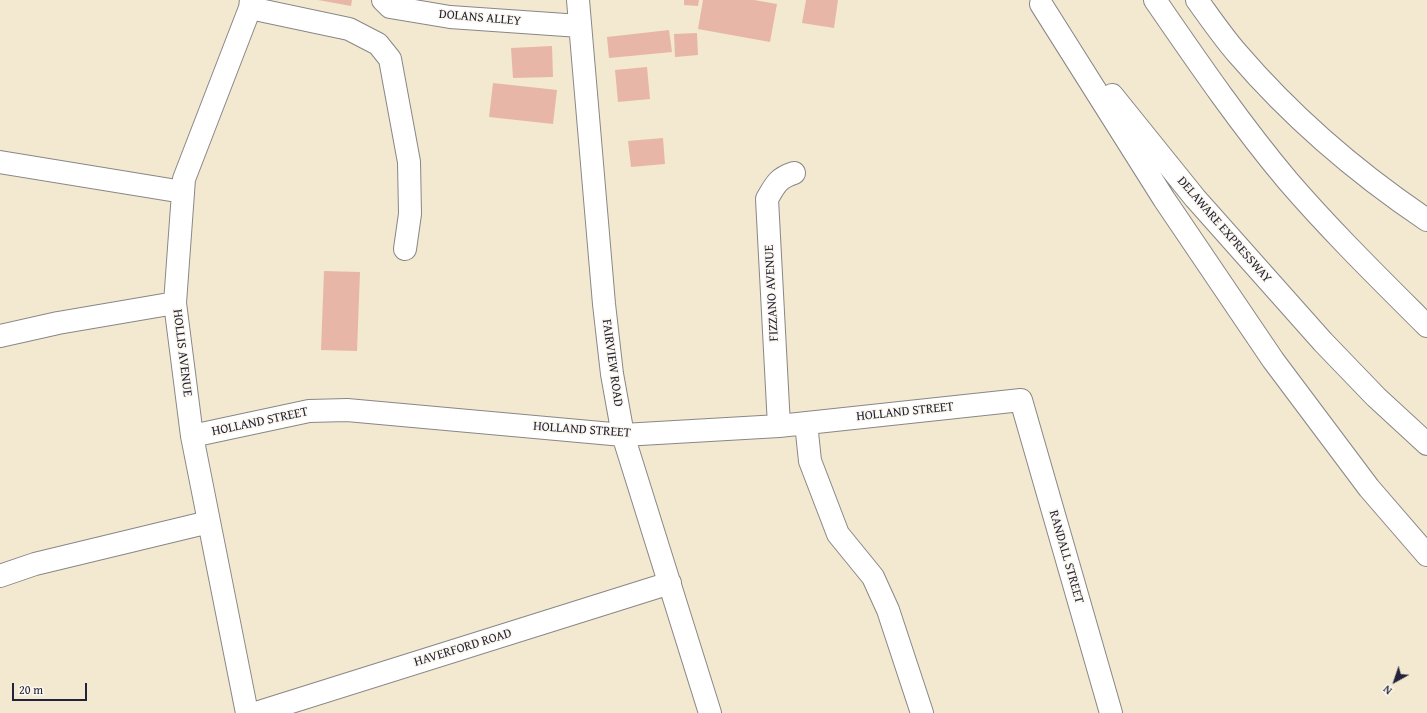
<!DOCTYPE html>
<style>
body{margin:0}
#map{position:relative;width:1427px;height:713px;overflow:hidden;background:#f2e9d0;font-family:"Gentium Book Plus",serif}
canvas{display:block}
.north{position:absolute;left:1375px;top:661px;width:40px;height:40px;-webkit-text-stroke:3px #fbf7ec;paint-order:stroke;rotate:220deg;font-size:11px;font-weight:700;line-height:16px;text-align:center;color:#22223b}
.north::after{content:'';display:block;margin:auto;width:14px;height:18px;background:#22223b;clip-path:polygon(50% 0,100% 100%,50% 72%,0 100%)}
.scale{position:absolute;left:12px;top:683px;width:75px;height:18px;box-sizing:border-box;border:2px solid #22223b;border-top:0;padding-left:5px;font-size:12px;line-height:14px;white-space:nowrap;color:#22223b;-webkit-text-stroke:3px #fbf7ec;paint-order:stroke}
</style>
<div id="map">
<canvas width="1427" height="713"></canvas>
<div class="north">N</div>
<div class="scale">20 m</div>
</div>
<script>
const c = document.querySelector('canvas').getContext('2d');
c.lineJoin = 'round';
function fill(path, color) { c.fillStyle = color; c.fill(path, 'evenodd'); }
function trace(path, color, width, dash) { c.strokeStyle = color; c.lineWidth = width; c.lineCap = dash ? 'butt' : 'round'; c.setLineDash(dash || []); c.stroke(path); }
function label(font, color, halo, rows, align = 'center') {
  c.font = font + ' "Gentium Book Plus",serif'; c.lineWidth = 3; c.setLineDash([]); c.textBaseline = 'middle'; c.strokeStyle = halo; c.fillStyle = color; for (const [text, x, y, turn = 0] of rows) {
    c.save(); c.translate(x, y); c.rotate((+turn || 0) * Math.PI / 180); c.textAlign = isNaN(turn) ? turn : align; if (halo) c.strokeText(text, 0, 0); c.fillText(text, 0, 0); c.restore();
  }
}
fill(new Path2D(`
 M318 0H352L351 6Z
 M684 0H699L698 6 684 5Z
 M703 0H754L777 4 770 42 698 29Z
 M806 0H838L834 28 802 23Z
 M669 30 672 52 609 58 607 37Z
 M697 33 698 55 675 57 674 34Z
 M552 46 553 77 513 78 511 48Z
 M647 67 650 99 618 102 615 70Z
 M493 83 557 90 553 124 489 117Z
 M663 138 665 164 631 167 628 141Z
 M324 271 360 272 357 351 321 350Z`), '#e8b6a7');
const minor = new Path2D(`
 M383 0 390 7 450 17 580 26
 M578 0 604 304 612 374 623 435 710 713
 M250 8 349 29 378 44 390 59 409 162 410 214 405 249
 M0 162 183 192
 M0 336 58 323 175 303
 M806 423 810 461 838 534 873 577 888 610 922 713
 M779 426 767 199C775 185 778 178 794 173
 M192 436 309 411 347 410 623 435 779 426 1021 400 1111 713
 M0 576 35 564 209 522
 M247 713 192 436 175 303 184 179 250 8 251 0
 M256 713 670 583`);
const highway = new Path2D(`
 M1155 0C1197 61 1240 124 1288 181 1332 232 1380 279 1427 326
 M1197 0C1210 18 1223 37 1237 53 1292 117 1357 173 1427 220
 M1041 4 1164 199 1273 360 1369 488 1427 555
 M1112 95 1195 198 1323 342 1376 397 1427 444`);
trace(minor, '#8a8686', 24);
trace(highway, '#8a8686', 24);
trace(minor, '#fff', 22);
trace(highway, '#fff', 22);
label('13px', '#22223b', '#fbf7ec', [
 ["DOLANS ALLEY",480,18,5],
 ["DELAWARE EXPRESSWAY",1224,230,49],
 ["FIZZANO AVENUE",772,293,-93],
 ["HOLLIS AVENUE",182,353,83],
 ["FAIRVIEW ROAD",612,363,82],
 ["HOLLAND STREET",905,412,-6],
 ["HOLLAND STREET",260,422,-12],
 ["HOLLAND STREET",582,430,4],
 ["RANDALL STREET",1066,557,74],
 ["HAVERFORD ROAD",463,648,-17]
]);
</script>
